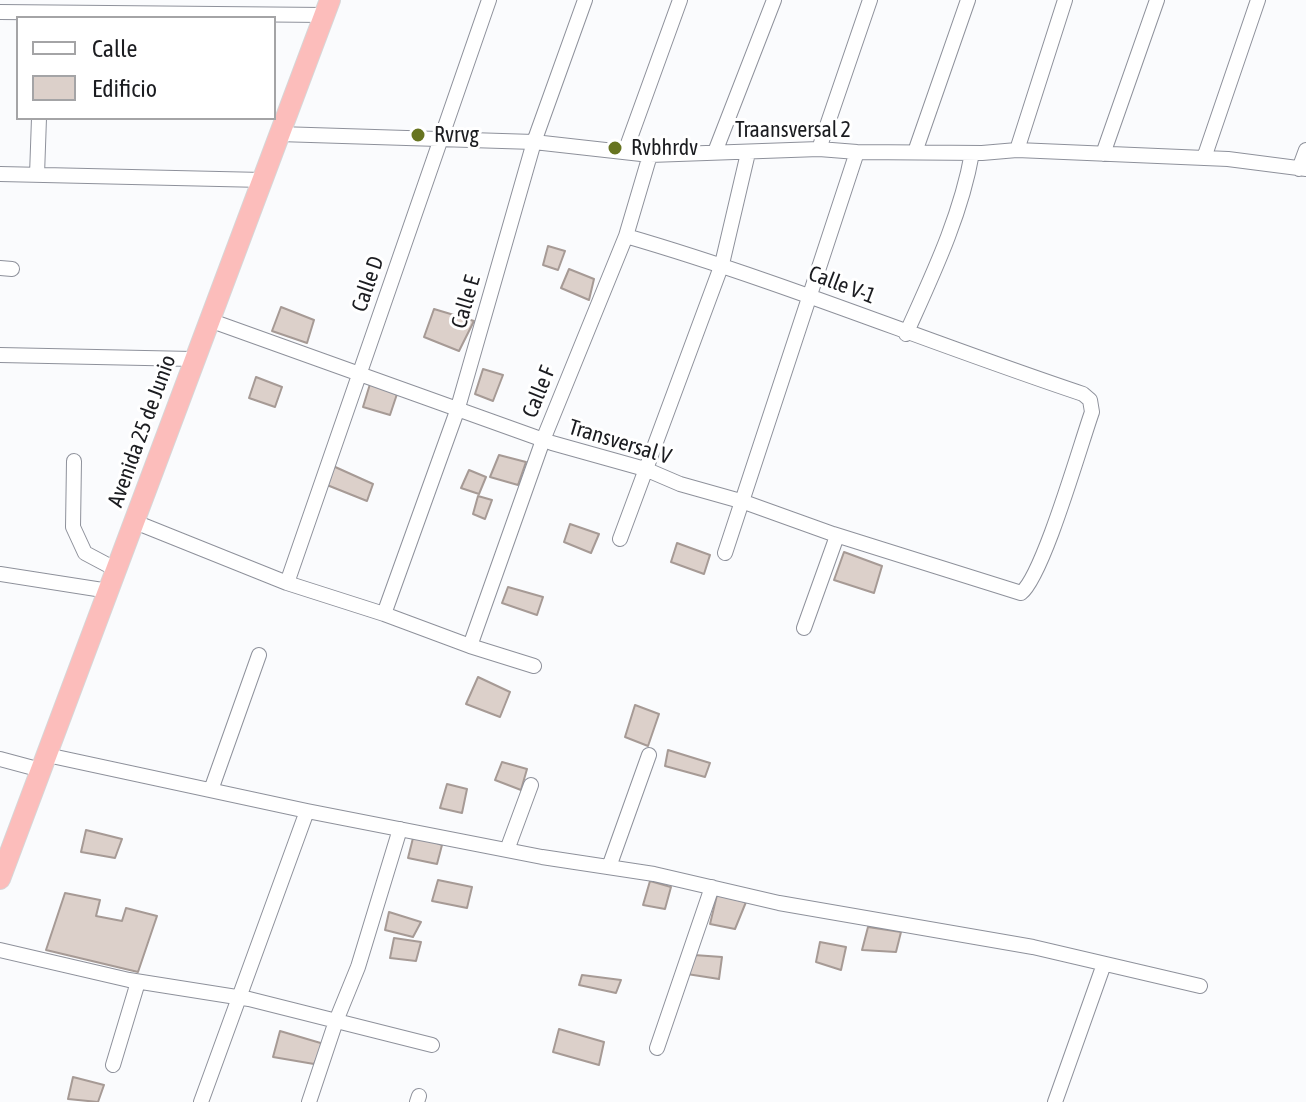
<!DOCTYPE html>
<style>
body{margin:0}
#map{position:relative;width:1306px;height:1102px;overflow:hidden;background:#fafbfd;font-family:"Asap Condensed",sans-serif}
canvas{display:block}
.legend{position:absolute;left:16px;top:16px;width:260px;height:104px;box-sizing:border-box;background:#fff;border:2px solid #a4a4a6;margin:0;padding:10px 14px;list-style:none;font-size:24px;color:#1b1c20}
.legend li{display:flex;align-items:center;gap:16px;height:40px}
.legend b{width:40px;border:2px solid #a4a4a6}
</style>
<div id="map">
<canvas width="1306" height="1102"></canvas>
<ul class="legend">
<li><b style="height:10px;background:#fff"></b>Calle</li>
<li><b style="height:22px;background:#dcd0ca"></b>Edificio</li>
</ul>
</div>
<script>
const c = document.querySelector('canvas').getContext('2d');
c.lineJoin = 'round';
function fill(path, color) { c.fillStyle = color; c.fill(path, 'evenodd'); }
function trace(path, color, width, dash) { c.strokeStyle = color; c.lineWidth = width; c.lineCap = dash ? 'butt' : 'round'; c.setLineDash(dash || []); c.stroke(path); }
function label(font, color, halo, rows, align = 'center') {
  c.font = font + ' "Asap Condensed",sans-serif'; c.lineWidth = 6; c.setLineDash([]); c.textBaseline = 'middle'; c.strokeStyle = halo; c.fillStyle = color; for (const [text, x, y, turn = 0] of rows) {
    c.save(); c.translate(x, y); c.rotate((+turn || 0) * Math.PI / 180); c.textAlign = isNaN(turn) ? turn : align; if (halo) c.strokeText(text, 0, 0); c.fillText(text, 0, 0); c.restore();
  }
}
const building = new Path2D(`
 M548 246 565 251 558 270 543 265Z
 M569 269 594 279 589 300 561 288Z
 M281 307 314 320 307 343 272 331Z
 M434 309 474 321 459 351 424 337Z
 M483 369 503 375 493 401 475 394Z
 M256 377 282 387 275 407 249 398Z
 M370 384 397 394 390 415 363 407Z
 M499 455 526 462 518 485 490 477Z
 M333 466 373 484 367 501 327 485Z
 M469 470 486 477 479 494 461 488Z
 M478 496 492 500 485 519 473 514Z
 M570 524 599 534 591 553 564 542Z
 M677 543 710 555 704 574 671 562Z
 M844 552 882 566 874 593 834 580Z
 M508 587 543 597 537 615 502 603Z
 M478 677 510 692 500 717 466 704Z
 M635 705 659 714 648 746 625 737Z
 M668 750 710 763 705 777 665 766Z
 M502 762 527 769 521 790 495 780Z
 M447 784 467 789 462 813 440 808Z
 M86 830 122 839 115 858 81 852Z
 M414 834 442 845 437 864 408 858Z
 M438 880 472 887 467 908 432 901Z
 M650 881 671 887 665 909 643 905Z
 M65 893 100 900 96 916 122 921 126 908 157 916 138 972 46 950Z
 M717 895 746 902 735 929 710 924Z
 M389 912 421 922 413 937 385 930Z
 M868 927 901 932 896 952 862 950Z
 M394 938 421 942 416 961 390 958Z
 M820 942 846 947 841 970 816 962Z
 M694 955 722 957 719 979 687 974Z
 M582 975 621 980 616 993 579 985Z
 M559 1029 604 1042 599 1065 553 1052Z
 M280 1031 324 1044 314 1064 273 1057Z
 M73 1077 104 1085 98 1102 68 1099Z`);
fill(building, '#dcd0ca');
trace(building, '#a69a95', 2);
const minor = new Path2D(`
 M0 12 325 15
 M279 134 534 142 650 155 819 149 857 152 982 153 1017 150 1228 159 1306 169
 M819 149 870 0
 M1017 150 1065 0
 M625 152 680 0
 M715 152 774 0
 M915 152 968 0
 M1103 154 1157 0
 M1204 158 1258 0
 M1299 169 1306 150
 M0 174 263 180
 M37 175 39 118
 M0 268 12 269
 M209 320 552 443 645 469 680 484 744 502 833 534 1021 593C1043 576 1080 446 1092 412L1090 400 1083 394C930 343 781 281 626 236
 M906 334C932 276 961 216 972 153
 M0 355 193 359
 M74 461 73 527 85 553 117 570
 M135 522 287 583 384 614 470 646 534 666
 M620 539 722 264 748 153
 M725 553 857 152
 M0 574 109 591
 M287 583 489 0
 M384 614 457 411 534 142 585 0
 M804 628 837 536
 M470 646 543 440 626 236 650 155
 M47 755 307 811 542 857 654 874 779 903 1033 947 1200 986
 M0 759 41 770
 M211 790 259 655
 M507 850 531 785
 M609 867 649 755
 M0 950 129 980 249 999 432 1045
 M657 1048 712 887
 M113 1065 138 982
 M201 1102 307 811
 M309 1102 336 1021 358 967 400 829
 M417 1102 419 1096
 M1055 1102 1104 964`);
const highway = new Path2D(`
 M0 879 330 0`);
trace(minor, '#8e919b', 16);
trace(highway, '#d6d6d7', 22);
trace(minor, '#fff', 14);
trace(highway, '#fcbdbb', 20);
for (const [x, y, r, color] of [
 [418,135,8,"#677420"],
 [615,148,8,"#677420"]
]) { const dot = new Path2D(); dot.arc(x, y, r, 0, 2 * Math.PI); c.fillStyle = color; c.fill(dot); trace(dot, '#fff', 3); }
label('22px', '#1b1c20', '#fff', [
 ["Traansversal 2",793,130],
 ["Calle D",368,284,-71],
 ["Calle V-1",842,285,21],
 ["Calle E",466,302,-74],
 ["Calle F",539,392,-68],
 ["Avenida 25 de Junio",142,431,-70],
 ["Transversal V",620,442,17]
]);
label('22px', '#1b1c20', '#fff', [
 ["Rvrvg",434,135],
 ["Rvbhrdv",631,148]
], 'left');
</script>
